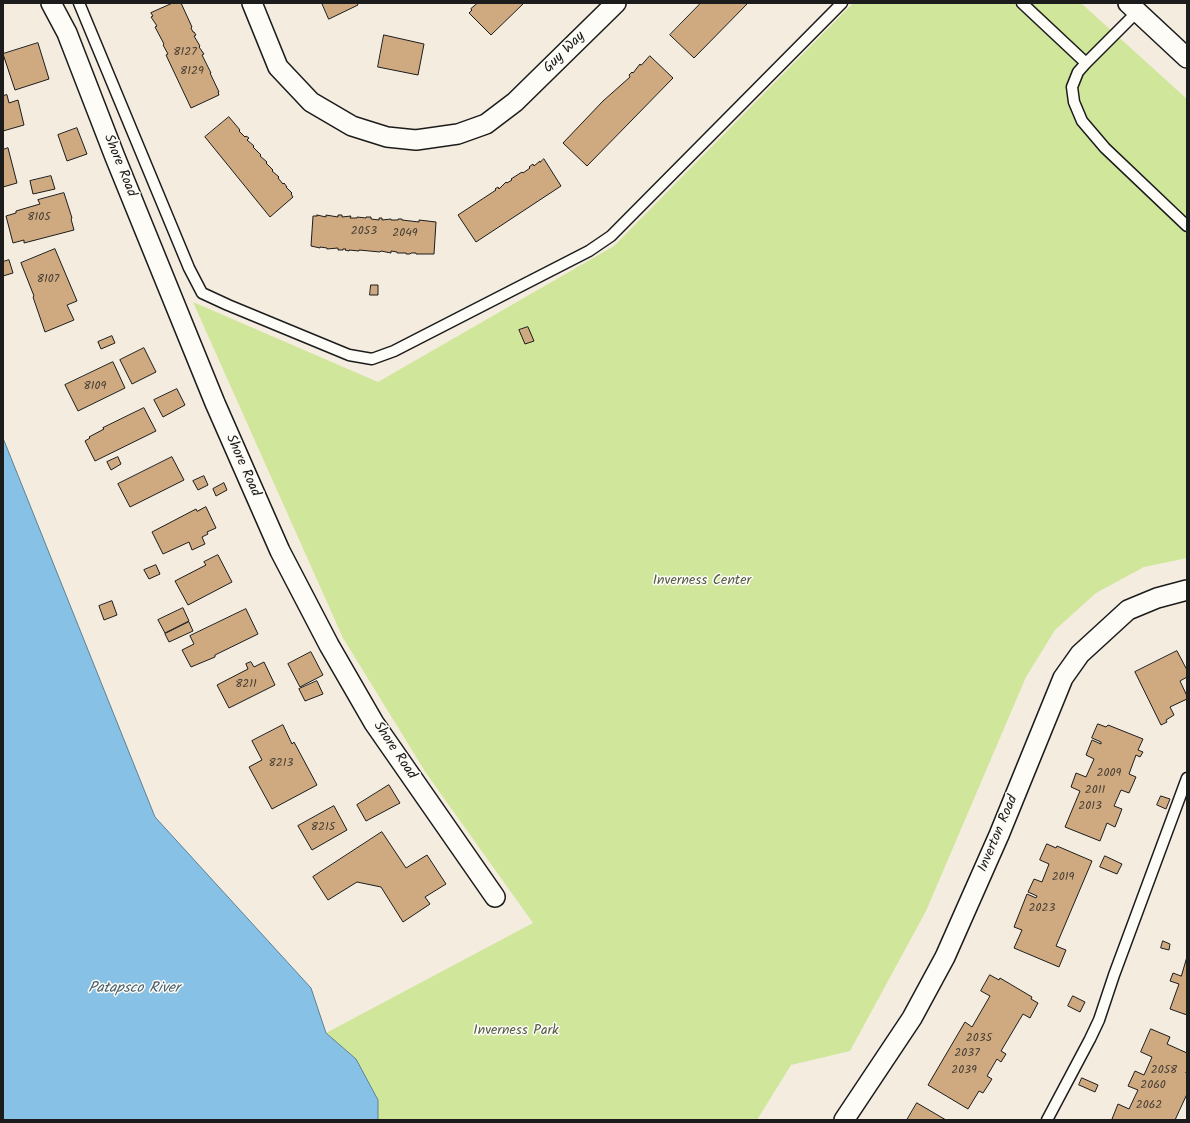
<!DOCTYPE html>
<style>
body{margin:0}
#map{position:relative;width:1190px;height:1123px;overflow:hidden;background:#f4ecdf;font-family:Kalam,sans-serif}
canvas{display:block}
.frame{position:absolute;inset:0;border:4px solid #1c1c1c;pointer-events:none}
</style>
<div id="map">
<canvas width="1190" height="1123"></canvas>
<div class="frame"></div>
</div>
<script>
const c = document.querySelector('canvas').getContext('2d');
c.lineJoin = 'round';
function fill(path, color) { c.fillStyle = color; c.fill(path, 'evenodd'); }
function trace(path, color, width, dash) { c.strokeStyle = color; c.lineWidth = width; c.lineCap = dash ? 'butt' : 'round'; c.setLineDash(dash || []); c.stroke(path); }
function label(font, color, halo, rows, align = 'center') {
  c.font = font + ' Kalam,sans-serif'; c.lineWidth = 3; c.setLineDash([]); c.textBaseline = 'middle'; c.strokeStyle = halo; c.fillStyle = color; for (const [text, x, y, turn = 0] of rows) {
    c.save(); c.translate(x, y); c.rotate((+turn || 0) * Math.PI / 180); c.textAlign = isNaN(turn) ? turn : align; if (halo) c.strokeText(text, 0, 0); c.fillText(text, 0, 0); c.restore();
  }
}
fill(new Path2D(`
 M853 3H1081L1187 99V558L1144 567 1096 593 1055 630 1026 677 926 911 850 1051 791 1065 757 1120H378V1100L356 1059 326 1033 533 923 426 773 343 638 193 302 378 382 614 246Z`), '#d0e69b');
const water = new Path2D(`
 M3 438 155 817 311 988 326 1033 356 1059 378 1100V1120H3Z`);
fill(water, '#87c2e6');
trace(water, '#5c8095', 1);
const building = new Path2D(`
 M173 3H181L192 27 191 28 193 32H194L196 35 194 36 200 46 199 47 204 54 202 55 211 73H210L219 92H218L219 95 191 108 166 55 168 54 163 45 164 44 155 27 157 26 151 17 153 16 151 13Z
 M322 3H357L358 5 329 19Z
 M478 3H524L491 35 469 13 472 10 471 9Z
 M701 3H748L694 58 670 35Z
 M384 35 424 44 418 75 378 67Z
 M38 43 49 79 15 90 3 54Z
 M650 56 673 78 587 166 563 143 603 101 630 77 629 75 632 72 633 73 640 64 641 65Z
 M7 95 9 103 18 100 24 125 3 131V96Z
 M229 117 240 130 239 131 245 137 246 136 249 138 247 140 254 146 253 147 261 155 260 156 267 162 266 163 273 170 272 171 279 177 278 178 283 184 284 183 287 187H286L292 193 291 194 293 197 270 217 205 137Z
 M77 128 87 154 67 161 58 135Z
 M8 148 17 183 3 187V150Z
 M544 159 561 186 476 242 458 215 496 190 495 189 498 187 499 189 506 182 507 183 512 180 511 179 522 172 523 173 530 168 529 167 533 164 534 166 540 161V162Z
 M51 176 55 189 33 194 30 181Z
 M64 193 72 218 71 219 74 230 24 243V240L13 243 6 216 16 213V211L40 204 38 200Z
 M317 215 326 217V215L338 217V215H342V217L351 216 350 218H357V217L366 218V217H371V219L379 220V218H382V220L391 219V220H398V219H402V220L419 222V220L436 222 434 254H416V253H411L410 254H406V253H397V252L391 251V253L381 251 380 252 359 250V251L349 250V251L345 250 346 249H343V250H338V248L327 249V248L320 247V248L311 246 313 216H317Z
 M55 249 77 301 67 305 74 320 45 332 33 297 34 296 21 263Z
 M9 260 13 273 3 276V262Z
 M371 285H378V295H370Z
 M528 327 534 341 525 344 519 330Z
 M112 336 115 343 101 349 98 342Z
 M144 348 156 372 132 384 120 360Z
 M113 362 125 388 78 411 65 385Z
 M177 389 185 405 163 417 154 400Z
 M144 408 156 431 95 461 85 441 90 438 89 437 104 429 103 428Z
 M118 457 121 464 111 470 107 462Z
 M172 457 184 480 130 507 118 484Z
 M204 476 208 485 198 490 193 481Z
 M224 483 227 490 216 496 213 489Z
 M206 507 216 528 207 532 208 534 202 537 205 544 192 550 189 542 163 554 152 532 196 509 197 511Z
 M218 555 232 582 188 605 175 581 206 565 204 562Z
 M156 565 160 574 149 579 144 570Z
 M112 601 117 615 104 620 99 606Z
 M183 608 189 621 165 633 158 620Z
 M246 609 258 634 215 655V657L191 667 182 650 194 644 190 636Z
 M189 622 193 631 169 642 165 634Z
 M1177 651 1187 670V677L1180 681 1187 696V699L1170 707 1174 715 1166 720 1167 722 1161 725 1135 672Z
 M311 652 323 675 300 687 288 664Z
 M251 662 254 667 264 662 275 685 229 708 217 685 248 669 246 664Z
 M317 681 323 694 305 701 299 689Z
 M1098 724 1106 727 1108 725 1143 739 1138 750 1143 752 1140 757 1136 755 1129 774 1136 777 1129 793 1121 790 1114 806 1122 809 1115 827 1107 823 1100 841 1065 827 1080 791 1071 787 1076 773 1086 777 1094 759 1086 755 1092 740 1101 744V742L1092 738Z
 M283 725 292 744 294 742 317 785 272 809 249 767 262 760 252 741Z
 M389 785 400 803 366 821 357 805Z
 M1161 796 1170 799 1166 809 1157 805Z
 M334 806 347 830 312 850 298 826Z
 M382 832 406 868 427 855 446 884 425 897 430 904 403 922 381 887 357 882 328 900 313 877Z
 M1047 844 1056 848 1057 846 1092 861 1056 946 1066 950 1059 967 1014 948 1022 930 1014 927 1027 894 1036 898 1037 896 1028 892 1034 879 1042 882 1049 864 1040 860Z
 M1105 856 1122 864 1117 874 1100 867Z
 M1163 941 1170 944 1169 950 1161 948Z
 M1187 957V1015L1170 1009 1179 984 1170 981 1173 973 1181 976Z
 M990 975 999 980 1000 978 1032 997 1031 999 1038 1003 1030 1018 1023 1014 1001 1051 1006 1054 1001 1062 997 1059 987 1076 992 1079 983 1093 979 1091 968 1109 928 1085 965 1022 972 1027 990 996 981 991Z
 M1073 996 1085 1002 1080 1012 1068 1006Z
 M1151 1029 1170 1037 1167 1044 1187 1053V1072H1186V1073L1187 1074V1094L1175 1120H1115L1112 1119 1118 1104 1129 1109 1138 1090 1128 1086 1135 1071 1144 1075 1152 1057 1141 1052Z
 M1082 1078 1098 1085 1095 1092 1079 1085Z
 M917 1103 946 1120H907Z`);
fill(building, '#cfaa81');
trace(building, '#1c1c1c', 1);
const service = new Path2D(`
 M79 3 189 268 202 293 228 305 349 355 372 359 394 351 589 251 611 236 842 3
 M1022 3 1086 63
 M1137 12 1086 63 1078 72 1072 87 1074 102 1082 121 1105 148 1187 226
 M1047 1120 1090 1039 1099 1020 1114 975 1187 778`);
const minor = new Path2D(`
 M51 3 67 33 115 157 215 403 280 551 329 645 374 723 495 897
 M252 3 278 67 311 102 352 126 387 137 416 140 458 134 486 124 515 102 616 3
 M1128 3 1187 58
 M844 1120 912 1018 945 957 999 835 1063 678 1080 654 1128 610 1157 598 1187 590`);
trace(service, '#1c1c1c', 13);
trace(minor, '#1c1c1c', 22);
trace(service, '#fdfcf7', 10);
trace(minor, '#fdfcf7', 19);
label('12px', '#494035', null, [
 ["8127",185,53],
 ["8129",192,72],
 ["8105",39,218],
 ["2053",364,232],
 ["2049",405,234],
 ["8107",48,280],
 ["8109",95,387],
 ["8211",246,685],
 ["8213",281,764],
 ["2009",1109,774],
 ["2011",1095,791],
 ["2013",1090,807],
 ["8215",323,828],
 ["2019",1063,878],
 ["2023",1042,909],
 ["2035",979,1039],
 ["2037",967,1054],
 ["2039",964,1071],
 ["2058",1164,1071],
 ["2060",1153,1086],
 ["2062",1149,1106]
]);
label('14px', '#1c1c1c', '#fdfcf7', [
 ["Guy Way",565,53,-45],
 ["Shore Road",119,166,68],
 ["Shore Road",242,466,66],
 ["Shore Road",394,751,56],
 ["Inverton Road",999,834,-67]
]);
label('14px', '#525942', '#fdfcf7', [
 ["Inverness Center",702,582],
 ["Inverness Park",516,1032]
]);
label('italic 15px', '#475e6d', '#fdfcf7', [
 ["Patapsco River",134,989]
]);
</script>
